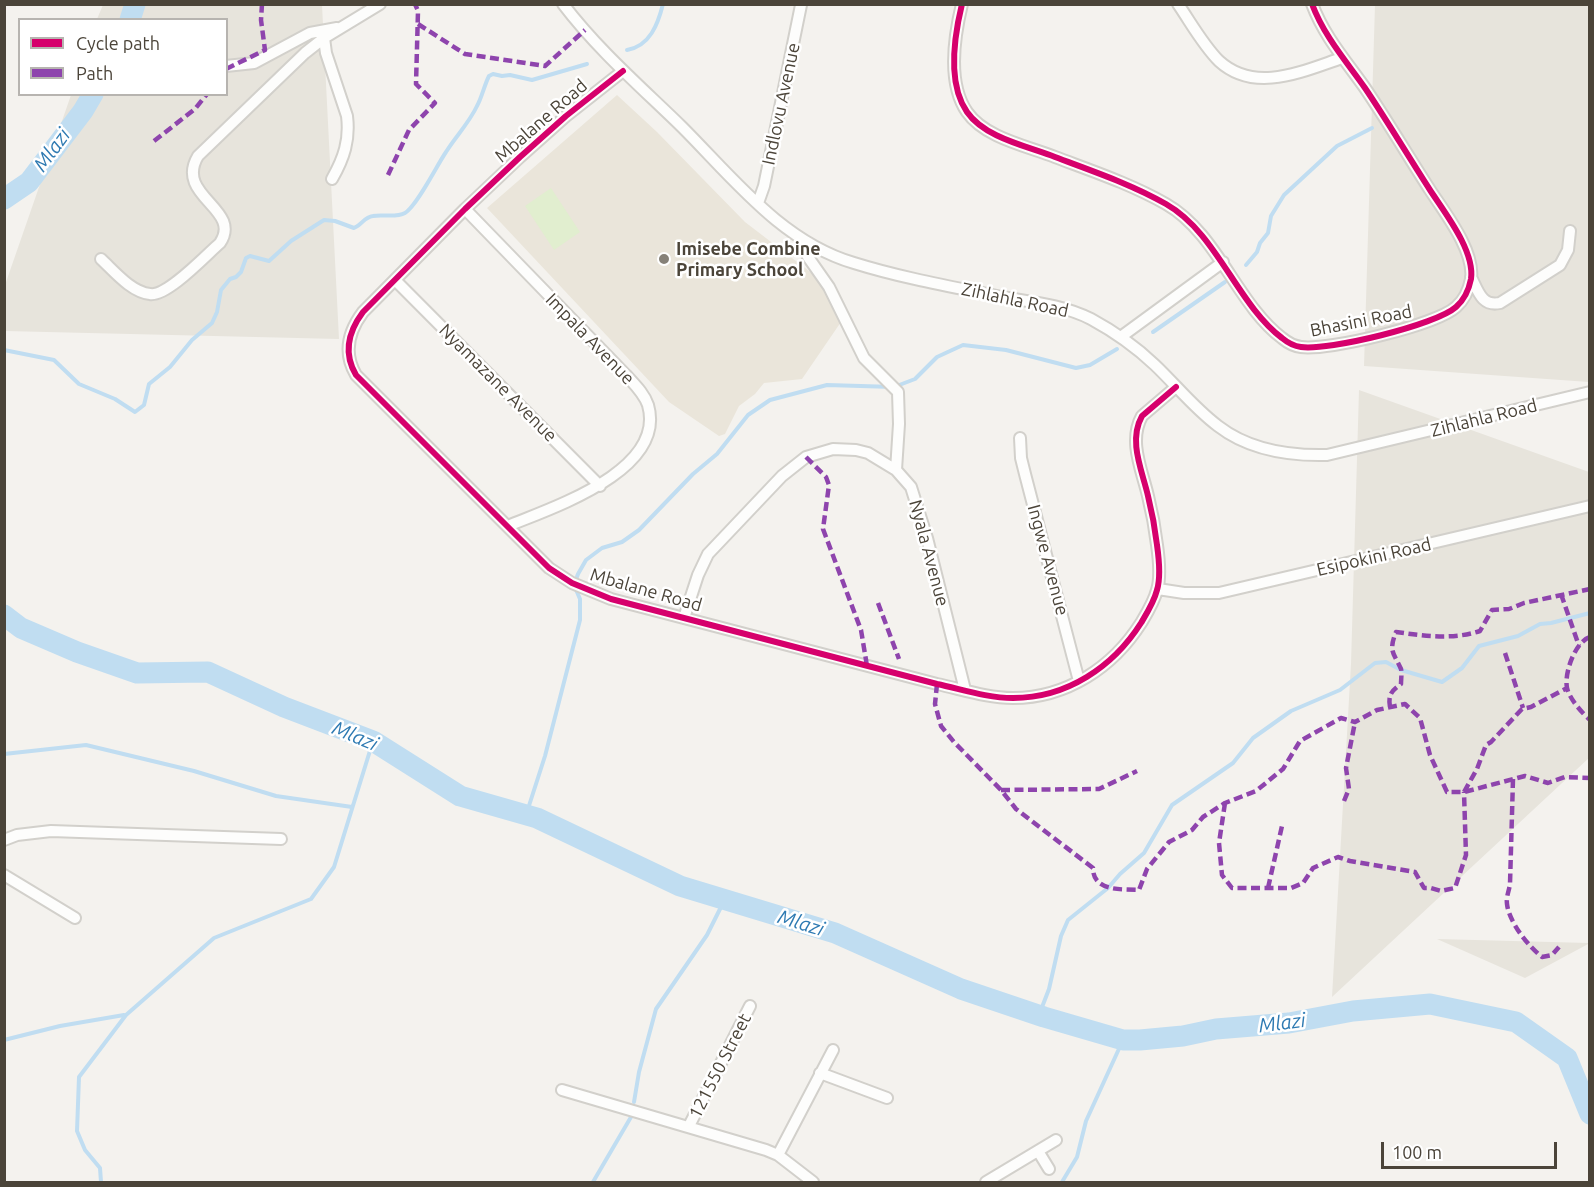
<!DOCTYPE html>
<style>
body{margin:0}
#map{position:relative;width:1594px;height:1187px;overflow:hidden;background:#f4f2ee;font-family:Ubuntu,sans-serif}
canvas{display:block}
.frame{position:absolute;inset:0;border:6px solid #4b4439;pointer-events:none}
.legend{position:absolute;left:18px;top:18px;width:210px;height:78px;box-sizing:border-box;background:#fff;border:2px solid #b7b4b0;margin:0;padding:8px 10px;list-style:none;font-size:18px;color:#4b4439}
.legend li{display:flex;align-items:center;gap:12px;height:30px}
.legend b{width:30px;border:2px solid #b7b4b0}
.scale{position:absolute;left:1381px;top:1142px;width:176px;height:27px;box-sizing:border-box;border:3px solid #4b4439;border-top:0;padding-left:8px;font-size:18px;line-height:21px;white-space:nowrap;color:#4b4439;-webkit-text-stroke:4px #fff;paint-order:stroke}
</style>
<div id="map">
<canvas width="1594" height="1187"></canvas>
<div class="frame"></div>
<ul class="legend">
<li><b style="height:8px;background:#d6006c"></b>Cycle path</li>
<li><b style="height:8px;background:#8e44ad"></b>Path</li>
</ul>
<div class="scale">100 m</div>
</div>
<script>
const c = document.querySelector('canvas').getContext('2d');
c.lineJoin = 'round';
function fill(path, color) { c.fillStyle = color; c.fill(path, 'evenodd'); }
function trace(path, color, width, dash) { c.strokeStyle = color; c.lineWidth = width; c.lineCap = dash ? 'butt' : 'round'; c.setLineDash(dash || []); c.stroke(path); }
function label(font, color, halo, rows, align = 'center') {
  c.font = font + ' Ubuntu,sans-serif'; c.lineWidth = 5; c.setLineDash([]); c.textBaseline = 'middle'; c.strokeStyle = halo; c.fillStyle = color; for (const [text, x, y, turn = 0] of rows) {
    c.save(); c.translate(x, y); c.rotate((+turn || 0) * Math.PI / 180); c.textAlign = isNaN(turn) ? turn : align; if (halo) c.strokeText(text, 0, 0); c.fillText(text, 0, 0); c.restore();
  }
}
fill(new Path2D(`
 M103 5H322L339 339 5 331V285L71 95 226 94V20L97 19Z
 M1375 5H1589V382L1364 366Z
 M1359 390 1589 472 1590 757 1332 997 1351 664Z
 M1437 939 1589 943H1590L1525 978Z`), '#e7e4dc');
fill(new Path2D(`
 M617 95 657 132 745 222 826 284 843 319 802 379 764 383 755 394 739 406 725 434 719 436 669 402 487 208Z`), '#eae5da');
fill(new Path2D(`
 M551 188 580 232 554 250 525 206Z`), '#e1eecf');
trace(new Path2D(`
 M627 50C650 46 658 24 663 4
 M1246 265 1257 252 1260 243 1268 233 1271 216 1284 195 1337 146 1372 128
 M1153 332 1225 282
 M4 350 54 360 79 384 115 399 135 412 144 405 149 384 170 367 192 340 212 323 217 312 221 290 230 279 236 277 241 272 246 258 250 256 269 261 291 241 324 220 335 221 354 228C362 225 364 217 373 216 382 214 396 218 405 213 417 206 437 165 446 152 456 136 469 123 477 106 482 97 484 86 489 76L493 74 502 76 510 75 532 80 587 64
 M4 754 86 745 194 771 276 796 352 807
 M526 815 545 756 580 620V599L574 585 578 574 586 560 602 548 622 542 639 530 693 474 717 454 748 415 770 400 827 385 894 387 915 379 937 357 963 345 1006 350 1076 368 1090 365 1117 349
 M1039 1015 1049 989 1061 936 1068 920 1108 888 1120 874 1144 853 1172 805 1233 763 1253 738 1291 711 1340 690 1375 663 1386 662 1401 670 1442 682 1462 668 1479 646 1518 636 1540 624 1551 623 1590 613
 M4 1040 60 1026 124 1015
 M634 1102 639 1072 656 1009 707 935 725 899
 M101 1182 100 1168 85 1150 77 1131 79 1077 126 1015 214 938 311 899 334 867 373 741
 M593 1182 631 1117
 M1062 1182 1077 1157 1086 1121 1123 1040`), '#c0ddf1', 4);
trace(new Path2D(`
 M130 20 135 4
 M4 199 29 182 83 111 93 94
 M4 615 21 628 77 652 137 673 208 672 284 707 373 741 460 796 537 818 680 886 835 933 961 989 1044 1017 1123 1040H1140L1183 1036 1216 1029 1289 1023 1353 1011 1430 1004 1516 1022 1567 1058 1590 1114`), '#c0ddf1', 21);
const street = new Path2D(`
 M563 4C598 50 641 87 682 127 733 178 782 242 854 263 902 278 953 287 1002 297 1032 302 1064 305 1091 319 1115 332 1135 346 1155 365 1176 385 1194 408 1218 426 1249 450 1289 456 1327 455L1590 392
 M962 4C954 37 947 83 967 112 985 138 1027 146 1055 157 1092 171 1131 184 1166 204 1217 233 1237 304 1282 338 1288 343 1293 346 1301 347 1328 351 1436 325 1456 307 1464 300 1469 289 1471 279 1475 251 1445 213 1430 190 1408 156 1388 122 1365 88 1346 61 1324 36 1312 4
 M1178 4C1191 23 1203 45 1219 61 1255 94 1303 71 1342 58
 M324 38 326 53 347 116C350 140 344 158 332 179
 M226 66 254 63 310 33 337 28
 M623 71 566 116 520 157 465 209 363 312C348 332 343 353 356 375L549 568 572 583 611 599 937 684C961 689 987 698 1013 698 1067 698 1113 667 1141 623 1147 613 1154 602 1157 590 1161 577 1159 559 1157 545 1155 528 1152 512 1148 496 1142 470 1128 441 1142 416L1176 387
 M758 203 764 186 801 5
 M465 209 626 375C634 384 644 393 648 405 667 471 551 508 508 526
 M804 241 808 257 829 287 864 358 898 392 899 424 896 470
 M101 259C114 271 131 292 150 294 167 297 206 255 220 243 243 209 174 196 198 156L305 53 324 38 380 4
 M1471 277C1478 291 1482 307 1500 303L1560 265 1568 250 1570 231
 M395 280 600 486
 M1122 336 1223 262
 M1020 438 1021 458 1025 474 1079 681
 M1158 589 1184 593H1219L1590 506
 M684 618 698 575 708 554 782 476 806 457 833 449 856 450 868 453 896 470 911 487 927 538 965 690
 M4 840 17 835 51 831 281 839
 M4 875 75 918
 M820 1073 887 1098
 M562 1090 766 1150 778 1155 813 1182
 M689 1126 750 1006
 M1038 1151 1049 1169
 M778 1155 833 1050
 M986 1182 1056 1140`);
trace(street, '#d2d0cb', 14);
trace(street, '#fdfdfc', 10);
trace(new Path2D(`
 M418 24 465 54 545 66 585 30
 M226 69 265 50 261 20 262 4
 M154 141 195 109 207 94
 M388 175 409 130 435 103 416 84 418 11 415 4
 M806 457 826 477 829 485 823 529 861 630 867 666
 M1561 594 1579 646
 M878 603 899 659
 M1590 637C1575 642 1564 673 1567 688 1569 698 1582 713 1590 720
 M1505 653 1523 708
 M937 684 935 704 941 726 954 742 1001 790 1016 809 1093 868C1093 892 1122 889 1139 890L1147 869 1169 842 1192 830 1203 817 1225 803 1256 791 1283 769 1300 741 1341 718 1355 722 1377 710 1405 704 1420 718 1430 755 1447 792H1464L1525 776 1548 783 1565 777 1590 778
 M1390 707C1388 695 1391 691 1401 684 1401 679 1402 673 1401 669 1394 653 1388 652 1396 632 1425 636 1452 640 1480 631L1492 610 1509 609 1524 603 1590 589
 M1513 779 1510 884C1509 891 1506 897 1507 904 1509 922 1528 946 1542 957L1552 955 1559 947
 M1001 790 1099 789 1137 771
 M1464 792 1477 769 1486 745 1491 742 1522 709 1531 707 1567 688
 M1344 801 1349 789 1346 768 1355 722
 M1225 803 1219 843 1222 875 1232 888H1291L1303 883 1313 868 1338 857 1350 861 1415 872 1424 888H1431L1441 891 1455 888 1466 855 1464 792
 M1268 888 1282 826`), '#8e44ad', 4.5, [9, 4.5]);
trace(new Path2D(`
 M962 4C954 37 947 83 967 112 985 138 1027 146 1055 157 1092 171 1131 184 1166 204 1217 233 1237 304 1282 338 1288 343 1293 346 1301 347 1328 351 1436 325 1456 307 1464 300 1469 289 1471 279 1475 251 1445 213 1430 190 1408 156 1388 122 1365 88 1346 61 1324 36 1312 4
 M623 71 566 116 520 157 465 209 363 312C348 332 343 353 356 375L549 568 572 583 611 599 937 684C961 689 987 698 1013 698 1067 698 1113 667 1141 623 1147 613 1154 602 1157 590 1161 577 1159 559 1157 545 1155 528 1152 512 1148 496 1142 470 1128 441 1142 416L1176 387`), '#d6006c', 6);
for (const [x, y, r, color] of [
 [664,259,6,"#868178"]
]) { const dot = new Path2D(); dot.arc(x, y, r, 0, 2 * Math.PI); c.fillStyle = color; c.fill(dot); trace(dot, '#fff', 2); }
label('18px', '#4b4439', '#fff', [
 ["Indlovu Avenue",781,104,-78],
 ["Mbalane Road",541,121,-41],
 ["Zihlahla Road",1015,300,12],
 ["Bhasini Road",1361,321,-11],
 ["Impala Avenue",590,339,46],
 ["Nyamazane Avenue",498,383,45],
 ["Zihlahla Road",1484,418,-14],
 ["Nyala Avenue",929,553,75],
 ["Esipokini Road",1374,557,-13],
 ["Ingwe Avenue",1048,560,75],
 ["Mbalane Road",646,590,16],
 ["121550 Street",720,1066,-63]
]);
label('bold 18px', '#4b4439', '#fff', [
 ["Imisebe Combine",676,249],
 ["Primary School",676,270]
], 'left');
label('italic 20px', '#2e7ab2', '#fff', [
 ["Mlazi",52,150,-54],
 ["Mlazi",355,736,23],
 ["Mlazi",801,923,17],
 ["Mlazi",1282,1023,-7]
]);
</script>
